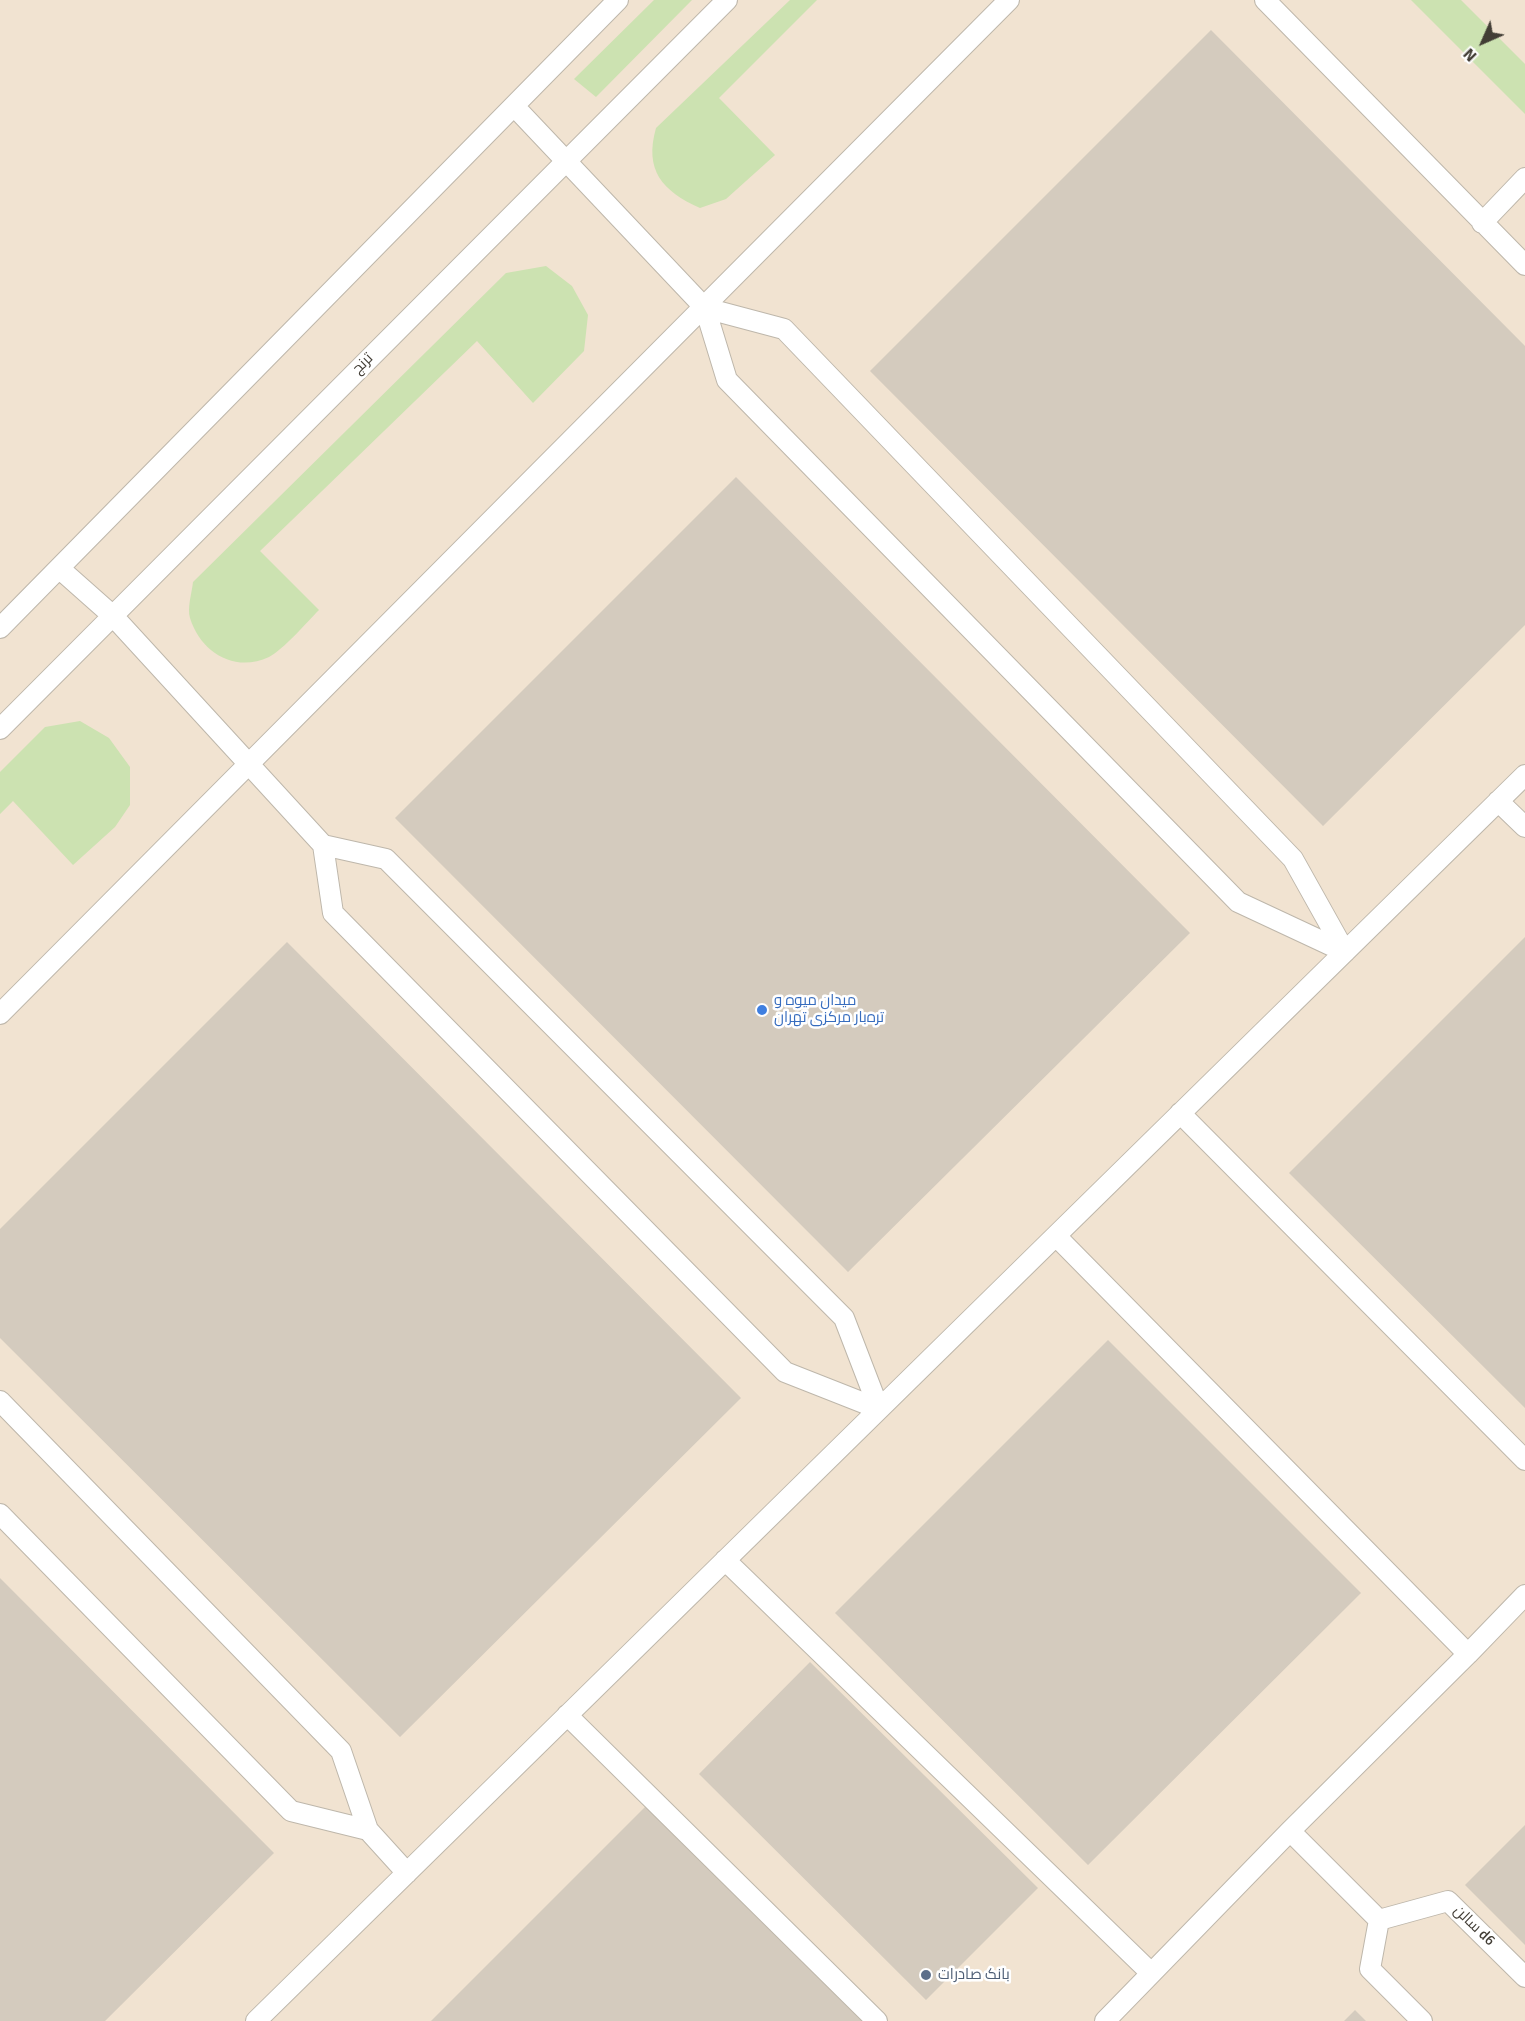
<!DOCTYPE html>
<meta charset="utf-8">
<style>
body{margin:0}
#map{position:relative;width:1525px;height:2021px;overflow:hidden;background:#f0ede5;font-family:Signika,sans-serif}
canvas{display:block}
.north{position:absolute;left:1453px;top:12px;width:60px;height:60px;-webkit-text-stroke:4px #fff;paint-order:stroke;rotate:225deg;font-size:16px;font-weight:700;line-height:24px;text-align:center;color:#423d35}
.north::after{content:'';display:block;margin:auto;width:21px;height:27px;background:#423d35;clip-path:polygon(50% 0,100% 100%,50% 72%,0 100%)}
</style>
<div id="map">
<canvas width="1525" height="2021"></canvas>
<div class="north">N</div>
</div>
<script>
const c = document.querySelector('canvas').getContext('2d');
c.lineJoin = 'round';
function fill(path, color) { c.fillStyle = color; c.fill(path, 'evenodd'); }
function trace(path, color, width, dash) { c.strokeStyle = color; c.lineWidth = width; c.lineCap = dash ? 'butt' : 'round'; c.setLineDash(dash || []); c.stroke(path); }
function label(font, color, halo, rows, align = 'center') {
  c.font = font + ' Signika,Cairo,sans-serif'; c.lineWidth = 5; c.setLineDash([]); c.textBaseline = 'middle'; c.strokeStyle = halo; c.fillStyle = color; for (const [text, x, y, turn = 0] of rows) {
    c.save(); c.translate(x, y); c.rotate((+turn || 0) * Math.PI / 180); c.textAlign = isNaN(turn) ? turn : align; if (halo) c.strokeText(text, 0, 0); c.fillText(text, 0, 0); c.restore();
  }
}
fill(new Path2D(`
 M0 0H1525V2021H0Z`), '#f1e3d1');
fill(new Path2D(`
 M654 0H692L596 97 574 79Z
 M790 0H817L719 98 775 155 726 199 700 208C662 191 644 170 656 128Z
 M1411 0H1461L1525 64V114Z
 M546 266 572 286 588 315 584 351 533 403 477 341 260 551 319 610C306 623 284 649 269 657 235 673 201 653 190 618 187 608 192 592 193 582L506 273Z
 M80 721 109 738 130 767V805L115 827 73 865 13 801 0 814V772L45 727Z`), '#cce2b1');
fill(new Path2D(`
 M1211 30 1525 346V625L1323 826 870 371Z
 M736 477 1190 933 848 1272 395 818Z
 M1525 937V1408L1289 1173Z
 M287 942 741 1398 400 1737 0 1338V1229Z
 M1108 1340 1361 1593 1088 1865 835 1613Z
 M0 1578 274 1853 105 2021H0Z
 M810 1662 1038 1888 926 2000 699 1774Z
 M647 1805 863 2021H431Z
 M1525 1825V1945L1465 1885Z
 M1355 2010 1366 2021H1344Z`), '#d4cbbe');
const service = new Path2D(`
 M1265 0 1525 265
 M514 106 705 308 727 380 1238 902 1345 952
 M1482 223 1525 178
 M705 308 784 329 1293 859 1345 952
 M60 569 113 616 323 845 386 859 844 1318 879 1409 785 1372 333 913 323 845
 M0 628 618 0
 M0 729 727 0
 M1498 801 1525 827
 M0 1014 1009 0
 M1180 1113 1525 1460
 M1056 1236 1468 1654 1290 1831 1105 2021
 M0 1401 341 1751 368 1830 291 1811 0 1514
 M725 1560 1150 1972
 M1468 1654 1525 1595
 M567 1715 877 2021
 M368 1830 407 1873
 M1290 1831 1379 1920
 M1379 1920 1448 1901 1525 1977
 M1379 1920 1370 1969 1422 2021
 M256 2021 1525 775`);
trace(service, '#beb7ab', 22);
trace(service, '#fff', 20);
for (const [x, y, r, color] of [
 [762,1010,6,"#3f7fe0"],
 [926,1975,6,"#5c6f8a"]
]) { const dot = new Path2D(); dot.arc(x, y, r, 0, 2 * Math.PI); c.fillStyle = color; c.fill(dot); trace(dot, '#fff', 2); }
label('15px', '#423d35', '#fff', [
 ["ترنج",363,364,-45],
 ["سالن d6",1474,1926,44]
]);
label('15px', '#366cbe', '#fff', [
 ["میدان میوه و",774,1001],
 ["تره‌بار مرکزی تهران",774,1018]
], 'left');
label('15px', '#4e5e75', '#fff', [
 ["بانک صادرات",938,1975]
], 'left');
</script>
